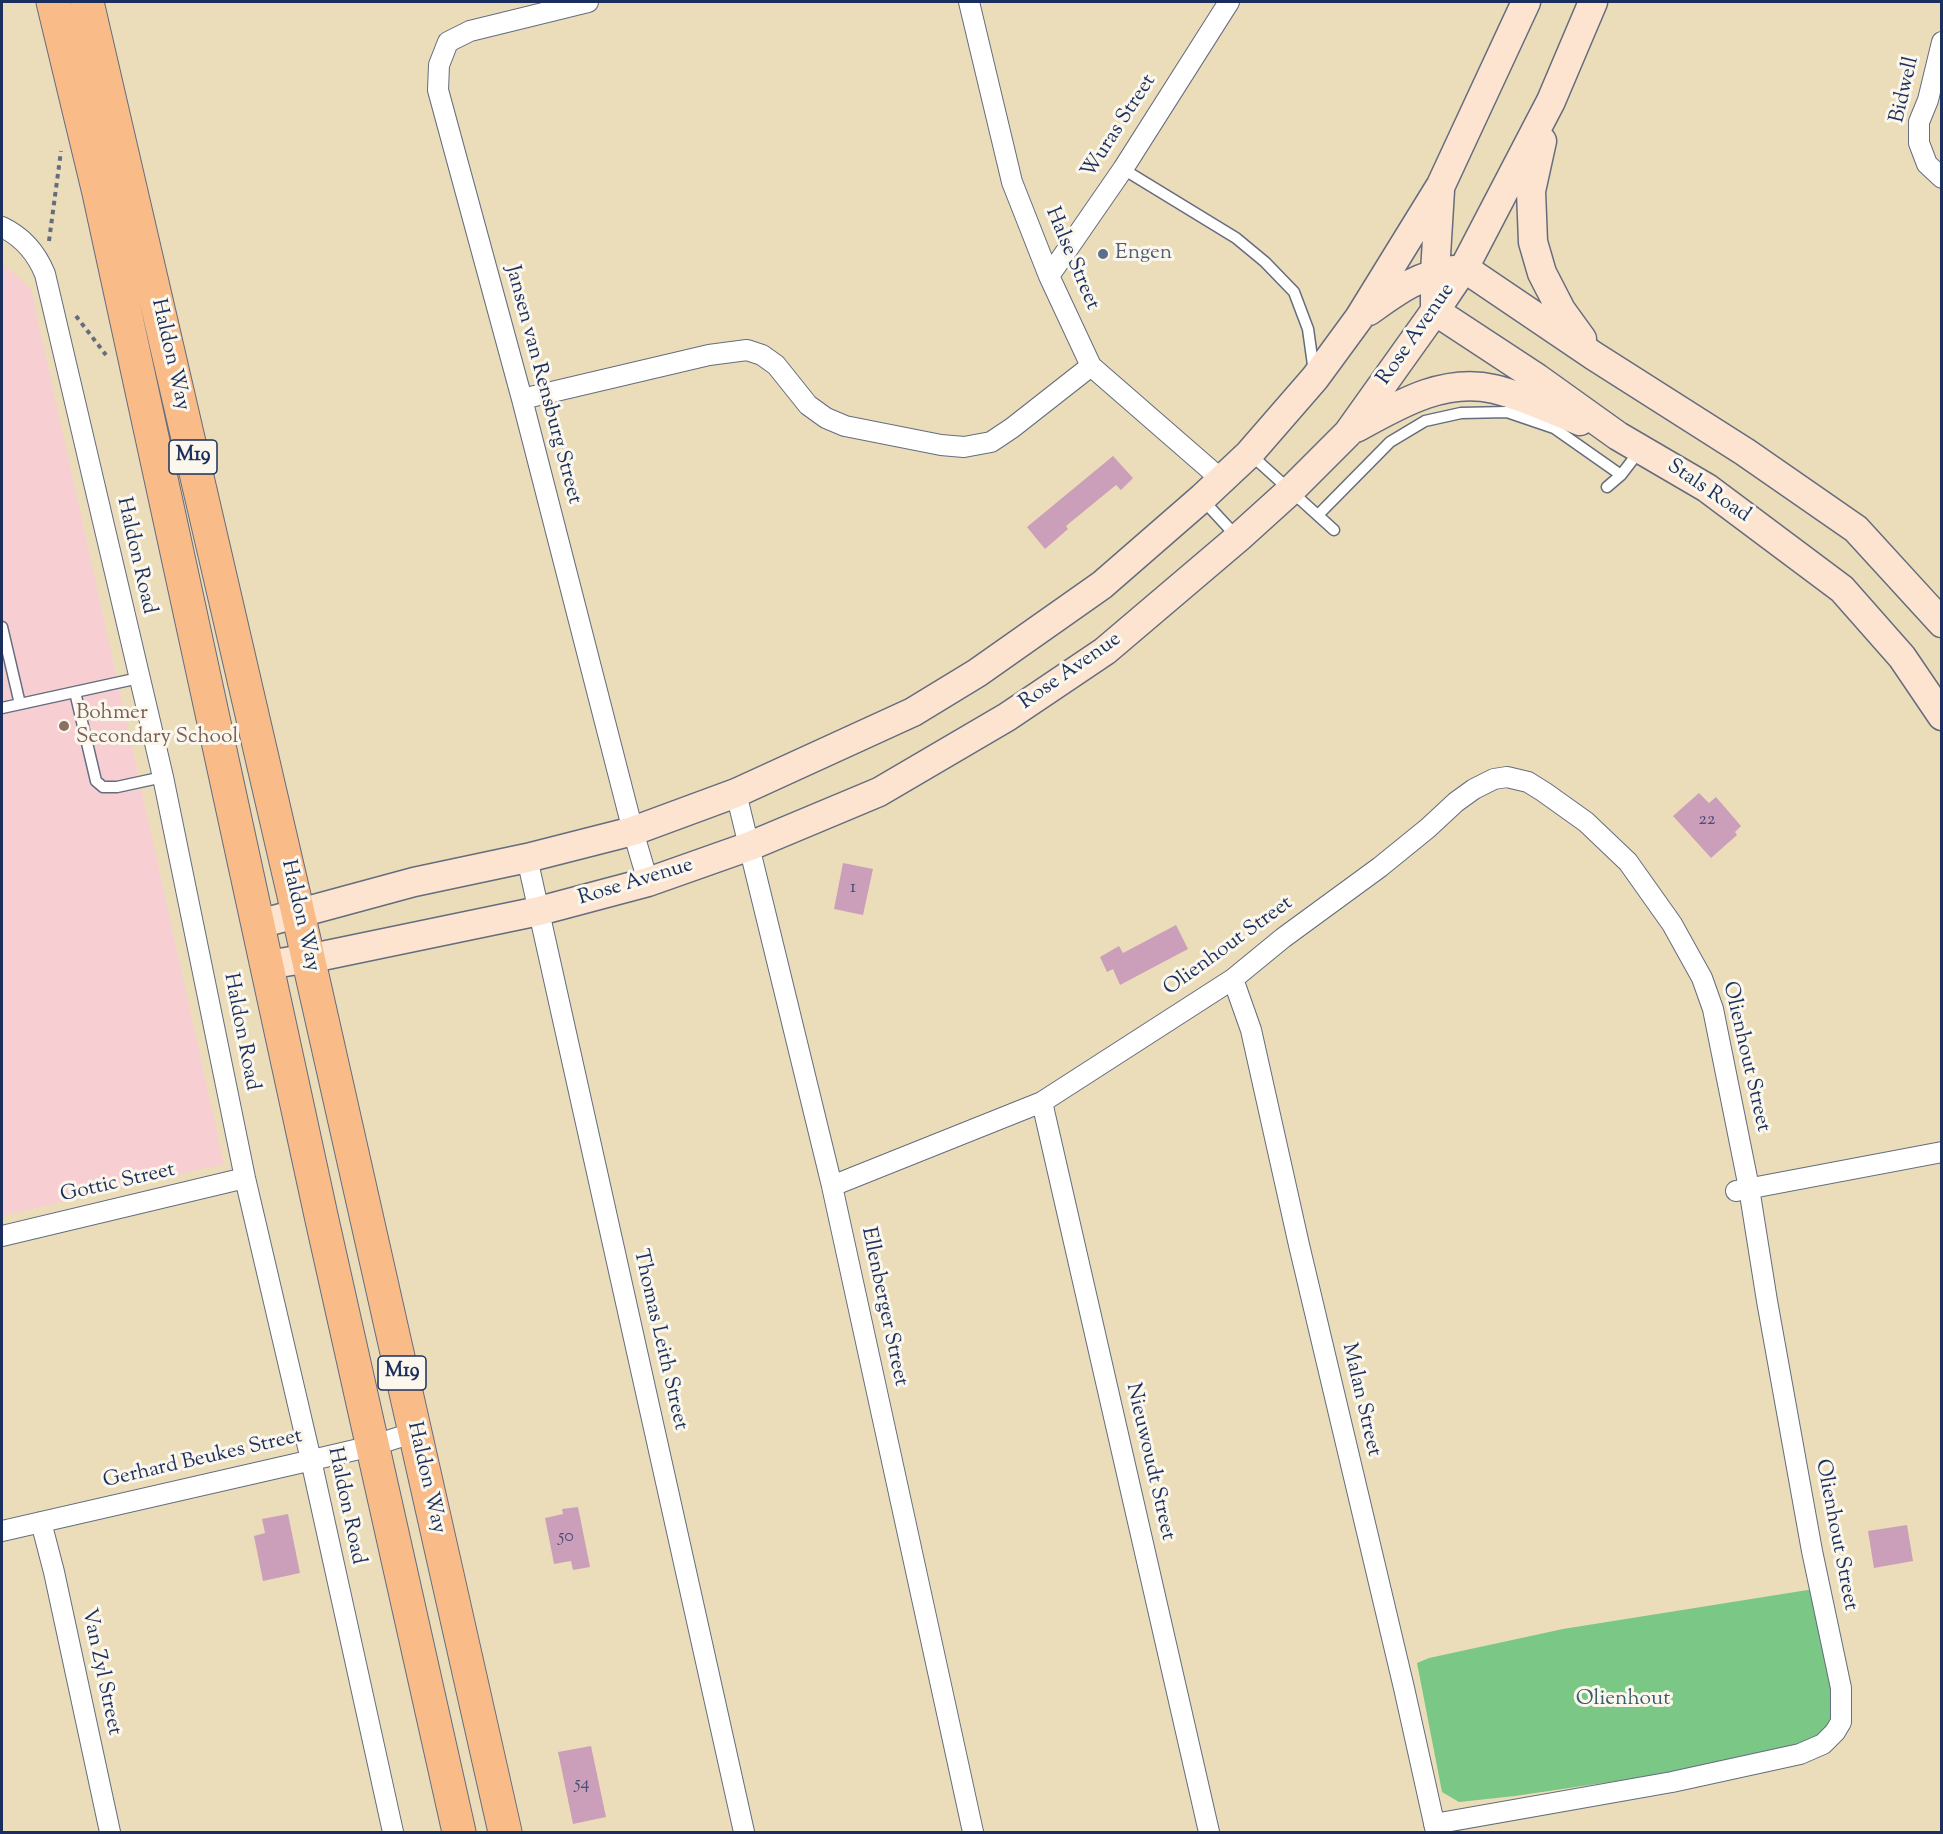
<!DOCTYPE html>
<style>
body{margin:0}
#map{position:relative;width:1943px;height:1834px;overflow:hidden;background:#ebddb9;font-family:"Sorts Mill Goudy",serif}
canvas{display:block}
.frame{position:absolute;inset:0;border:3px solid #1b2f5e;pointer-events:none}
</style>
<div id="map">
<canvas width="1943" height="1834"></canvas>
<div class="frame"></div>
</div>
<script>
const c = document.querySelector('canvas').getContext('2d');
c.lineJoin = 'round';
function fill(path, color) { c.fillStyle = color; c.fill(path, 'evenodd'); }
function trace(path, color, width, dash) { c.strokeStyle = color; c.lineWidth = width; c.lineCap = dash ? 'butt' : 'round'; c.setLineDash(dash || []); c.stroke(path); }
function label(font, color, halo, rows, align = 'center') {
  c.font = font + ' "Sorts Mill Goudy",serif'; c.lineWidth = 6; c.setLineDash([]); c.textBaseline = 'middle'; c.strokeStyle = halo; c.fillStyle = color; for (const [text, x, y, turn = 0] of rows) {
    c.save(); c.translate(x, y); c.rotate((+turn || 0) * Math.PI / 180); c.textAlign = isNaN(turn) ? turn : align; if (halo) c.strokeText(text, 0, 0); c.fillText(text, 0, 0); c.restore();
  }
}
fill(new Path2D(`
 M2 263 31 289 224 1164 2 1216Z`), '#f7cfd3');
fill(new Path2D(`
 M1814 1589 1838 1706 1831 1732 1814 1744 1637 1778 1515 1796 1459 1802 1442 1792 1417 1663 1429 1658 1563 1629Z`), '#7bc786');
fill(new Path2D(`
 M1113 456 1133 478 1121 490 1116 485 1066 526 1068 529 1045 549 1027 527Z
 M1699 793 1709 803 1716 797 1741 826 1735 832 1737 835 1711 858 1673 816Z
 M843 863 873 869 863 915 834 909Z
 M1176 925 1188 949 1120 985 1113 969 1107 972 1100 957 1119 946 1123 953Z
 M578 1507 590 1567 573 1570 571 1561 554 1564 545 1518 563 1514 562 1509Z
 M288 1514 300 1573 263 1581 254 1536 265 1533 262 1519Z
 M1907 1525 1913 1561 1874 1568 1868 1531Z
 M591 1746 606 1817 573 1824 558 1752Z`), '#cb9fba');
const lane = new Path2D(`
 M1123 169 1236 238 1265 262 1294 292 1308 329 1314 372
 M1250 454 1334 530
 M1607 487 1621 475 1641 449
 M1202 499 1238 538
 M1318 515 1390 442 1425 421 1461 413 1507 412 1554 428 1621 475
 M2 627 20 704
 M75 692 139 678
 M2 708 75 692 96 781 103 787H117L163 777`);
const street = new Path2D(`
 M588 2 470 31 448 42 439 65 438 90 522 399 633 831 648 882
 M969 2 1012 182 1049 276 1091 366 1222 480
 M1942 42 1928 100 1919 122V143L1927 164 1942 178
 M2 227C23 237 36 252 45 274L163 777 245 1178 311 1460 393 1832
 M1049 276 1123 169 1229 2
 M522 399 709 355 747 350 762 355 776 365 808 405 826 418 845 426 941 445 964 447 991 442 1012 428 1091 366
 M736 793 832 1186 973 1832
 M527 858 744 1832
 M1233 979 1251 1030 1299 1245 1404 1688 1436 1832
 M1042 1102 1209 1832
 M832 1186 1042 1102 1233 979 1283 938 1380 867 1428 828 1456 802 1474 789 1494 779 1507 777 1528 782 1544 792 1586 822 1628 862 1672 924 1702 978 1713 1009 1749 1188 1767 1301 1812 1551 1841 1688V1722L1835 1732 1823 1744 1800 1754 1672 1782 1434 1824
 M1736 1191 1942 1152
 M2 1236 245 1178
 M41 1522 54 1572 110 1832
 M2 1531 295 1464 372 1446 415 1432`);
const secondary = new Path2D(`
 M1542 141 1531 191 1533 242 1542 273 1561 310 1582 339
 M1464 268 1594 356 1745 452 1856 529 1942 623
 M1369 311C1397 291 1418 275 1453 270
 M1435 311 1537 378 1618 436 1707 488 1842 589 1902 657 1942 716
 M1435 311V272L1440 190
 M1356 428C1398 405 1444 377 1494 389 1521 395 1553 411 1580 421
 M259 924 414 882 527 858 633 831 736 793 913 712 977 673 1102 585 1202 498 1249 454 1315 378 1359 318 1441 185 1526 2
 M267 965 322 956 539 911 648 882 750 846 879 792 1007 717 1105 651 1238 538 1290 491 1348 433 1435 311 1464 268 1551 101 1593 2`);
const highway = new Path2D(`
 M53 2 99 193 322 1220 459 1832
 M87 2 298 913 505 1832`);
trace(lane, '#646c7e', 13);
trace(street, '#646c7e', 22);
trace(secondary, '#646c7e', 31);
trace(highway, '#646c7e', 35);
trace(new Path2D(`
 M49 241 61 151
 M76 316 106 355`), '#646c7e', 4, [4.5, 4.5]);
trace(lane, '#fff', 10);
trace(street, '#fff', 20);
trace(secondary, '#fde4d0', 28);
trace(highway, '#f9bc89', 33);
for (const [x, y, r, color] of [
 [1103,254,6,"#5c6f8a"],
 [64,726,6,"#8d6e63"]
]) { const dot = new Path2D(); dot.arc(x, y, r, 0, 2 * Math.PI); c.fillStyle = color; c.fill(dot); trace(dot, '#fbf7ec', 2); }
label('18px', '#474b75', null, [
 ["22",1707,821],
 ["1",853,889],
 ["50",566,1538],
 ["54",582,1785]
]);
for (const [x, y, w] of [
 [193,457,48],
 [402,1373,48]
]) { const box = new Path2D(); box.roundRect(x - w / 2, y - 17, w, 34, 4.5); c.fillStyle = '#fbf7ec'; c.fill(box); trace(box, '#1b2f5e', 1.5); }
label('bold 20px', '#1b2f5e', null, [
 ["M19",193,457],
 ["M19",402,1373]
]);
label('21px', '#1b2f5e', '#fbf7ec', [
 ["Bidwell",1906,90,-77],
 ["Wuras Street",1120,127,-57],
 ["Halse Street",1071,259,67],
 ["Rose Avenue",1417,335,-55],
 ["Haldon Way",169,355,77],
 ["Jansen van Rensburg Street",542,385,75],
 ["Stals Road",1708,492,34],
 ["Haldon Road",135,556,77],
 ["Rose Avenue",1071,672,-35],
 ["Rose Avenue",636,883,-17],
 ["Haldon Way",299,916,77],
 ["Olienhout Street",1229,947,-36],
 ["Haldon Road",240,1032,79],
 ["Olienhout Street",1745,1057,77],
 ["Gottic Street",118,1184,-13],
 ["Ellenberger Street",883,1307,78],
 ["Thomas Leith Street",659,1340,77],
 ["Malan Street",1360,1400,77],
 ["Gerhard Beukes Street",203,1460,-13],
 ["Nieuwoudt Street",1149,1462,77],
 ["Haldon Way",425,1478,77],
 ["Haldon Road",345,1506,78],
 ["Olienhout Street",1835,1535,79],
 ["Van Zyl Street",100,1672,78]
]);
label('21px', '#4e5e75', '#fbf7ec', [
 ["Engen",1115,254]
], 'left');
label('21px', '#785e54', '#fbf7ec', [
 ["Bohmer",76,714],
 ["Secondary School",76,738]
], 'left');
label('21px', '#385d6a', '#fbf7ec', [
 ["Olienhout",1623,1700]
]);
</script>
